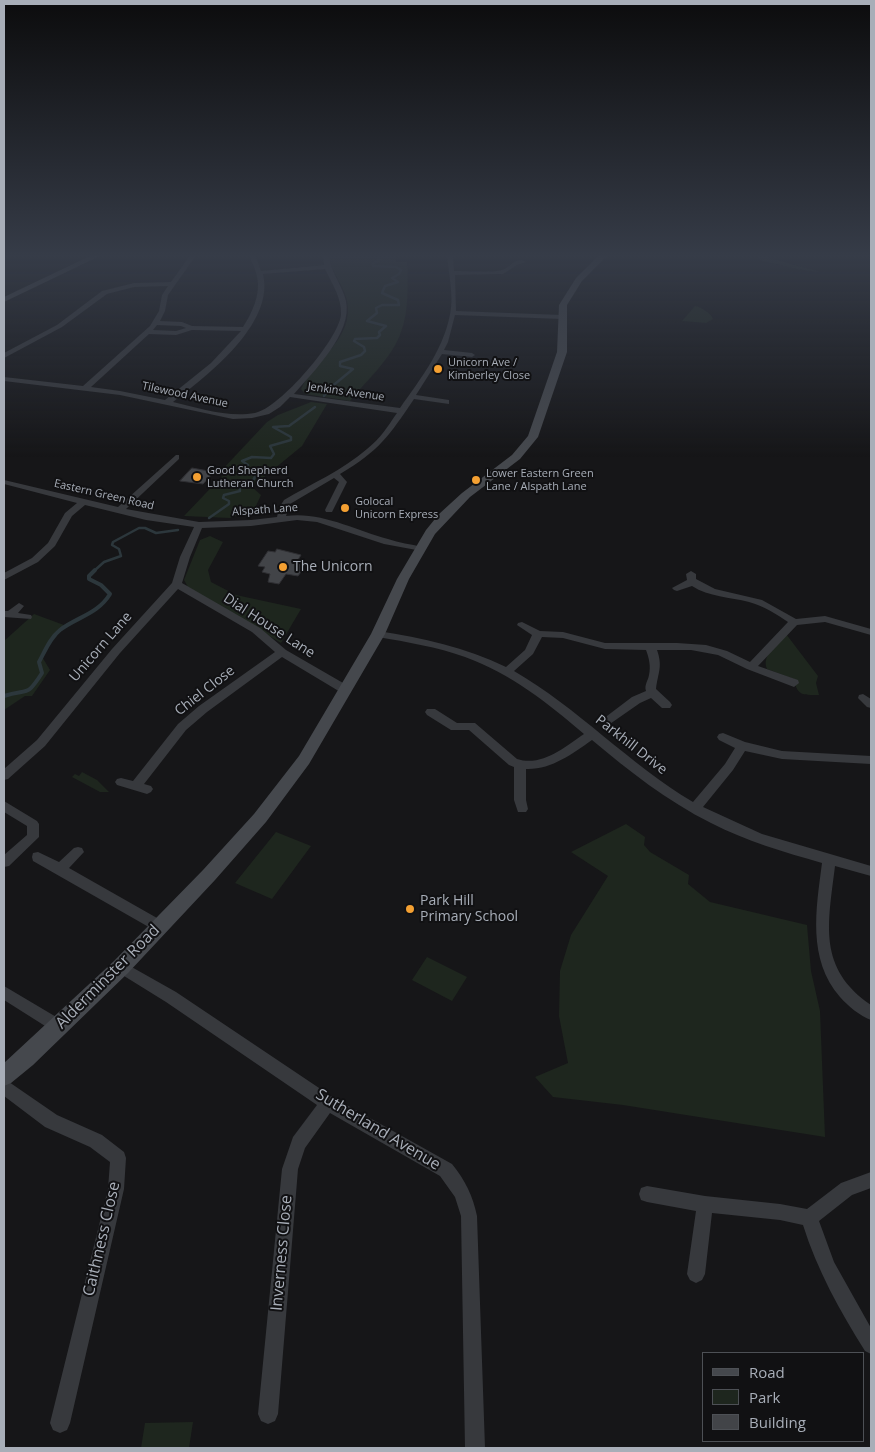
<!DOCTYPE html>
<style>
body{margin:0}
#map{position:relative;width:875px;height:1452px;overflow:hidden;background:#161618;font-family:"Open Sans",sans-serif}
canvas{display:block}
.frame{position:absolute;inset:0;border:5px solid #a8aeb8;pointer-events:none}
.legend{position:absolute;left:702px;top:1352px;width:162px;height:90px;box-sizing:border-box;background:#111113;border:1px solid #4d5055;margin:0;padding:6px 9px;list-style:none;font-size:15px;color:#a8aeb8}
.legend li{display:flex;align-items:center;gap:10px;height:25px}
.legend b{width:25px;border:1px solid #4d5055}
</style>
<div id="map">
<canvas width="875" height="1452"></canvas>
<div class="frame"></div>
<ul class="legend">
<li><b style="height:6px;background:#45484d"></b>Road</li>
<li><b style="height:14px;background:#1e261e"></b>Park</li>
<li><b style="height:14px;background:#424448"></b>Building</li>
</ul>
</div>
<script>
const c = document.querySelector('canvas').getContext('2d');
c.lineJoin = 'round';
function fill(path, color) { c.fillStyle = color; c.fill(path, 'evenodd'); }
function trace(path, color, width, dash) { c.strokeStyle = color; c.lineWidth = width; c.lineCap = dash ? 'butt' : 'round'; c.setLineDash(dash || []); c.stroke(path); }
function label(font, color, halo, rows, align = 'center') {
  c.font = font + ' "Open Sans",sans-serif'; c.lineWidth = 4; c.setLineDash([]); c.textBaseline = 'middle'; c.strokeStyle = halo; c.fillStyle = color; for (const [text, x, y, turn = 0] of rows) {
    c.save(); c.translate(x, y); c.rotate((+turn || 0) * Math.PI / 180); c.textAlign = isNaN(turn) ? turn : align; if (halo) c.strokeText(text, 0, 0); c.fillText(text, 0, 0); c.restore();
  }
}
fill(new Path2D(`
 M329 254H395L396 262H407C408 285 409 311 401 332 393 357 366 381 350 401L305 394 301 389C314 360 355 338 347 301 344 285 330 272 329 254Z
 M759 255 820 272 797 269 759 260Z
 M695 306C701 307 711 313 713 319L706 323 682 321Z
 M311 402 327 404 302 446 252 487 261 495 254 510 230 518 184 516 225 473 221 471 267 422 278 415Z
 M210 536 223 542 208 570 211 582 236 595 301 609 281 643 188 587 184 580 200 540Z
 M34 614 64 625 51 638 41 655 50 670 32 696H25L4 710V641Z
 M786 634 818 676 816 683 819 695C803 695 797 696 794 679L767 669C761 655 778 643 786 634Z
 M82 772 97 780 109 792H100L72 777 75 774 79 776Z
 M626 824 645 837 644 845 650 852 689 875 688 884 710 902 807 925 811 971 820 1011 825 1137 623 1105 553 1097 535 1077 568 1063 559 1016 560 971 571 935 608 876 571 852Z
 M276 832 311 846 272 899 235 883Z
 M427 957 467 977 452 1001 412 980Z
 M193 1422 189 1448H141L145 1423Z`), '#1e261e');
trace(new Path2D(`
 M324 396 330 388 353 369 340 366V362L361 355 365 351 364 347 354 341 355 339 377 338 380 335 379 332 386 326 367 321 377 313 376 308 382 305H399L398 300 382 293 385 286 398 282 392 278 399 274 401 270 396 267 373 266V263L380 260 373 254
 M209 518 229 504V501L223 498 224 495 240 491 239 486C247 484 253 483 256 475L238 473 248 465 242 461 252 457 271 458 274 454 270 446 291 440V437L273 427 289 426 315 407
 M94 571 104 562 121 556 119 549 112 545 113 542 139 528H145L156 533 178 530`), '#2c373c', 2.5);
trace(new Path2D(`
 M4 696C29 688 26 698 42 673L39 662C45 651 50 638 60 630 77 617 98 614 110 594L101 585 89 579V576L95 570`), '#2c373c', 4);
const building = new Path2D(`
 M192 468 214 472 203 484 180 481Z
 M277 549 301 555 296 563 306 565 298 576 286 574 279 584 268 582 270 574 262 572 265 567 258 566 268 551 275 552Z`);
fill(building, '#424448');
trace(building, '#303034', 1);
fill(new Path2D(`
 M191 254H197L168 295 165 311 160 321 182 322 192 326 243 327C252 313 261 294 257 277 256 269 251 262 249 254H255L261 271 324 265 323 254H329C330 272 342 284 346 301 353 333 313 372 294 394L400 408C421 378 446 347 451 308 453 291 448 271 447 254H453L454 271C465 271 494 273 502 270 511 267 515 256 526 262L517 265 503 274 455 275 456 311 562 315 565 317 562 319 455 315 448 342 444 350 472 353 475 355 472 357 442 354 416 395 449 400V404L414 399C389 436 379 451 340 474L347 482 332 512H326L325 510 339 482 334 478 290 504 286 516C320 511 355 530 388 539 399 543 411 544 422 547V551L384 544 317 522 297 520 251 526 202 528 190 557 182 583 260 628 286 650 350 687 351 690 350 693H342L282 657 207 712 186 730 144 784 151 786 153 789 151 792 147 794 117 785 115 782 117 779 121 778 133 781 178 724 199 706 275 652 252 632 178 589 120 653 45 746 8 779 4 780V769L37 740 112 649 172 583 180 557 194 527 146 520 85 505 72 516 55 546 38 562 4 580V573L32 558 48 543 65 513 77 503 4 484V480L118 507 176 455H179V459L126 509 199 522 251 520 277 517 279 508 284 500C311 484 343 470 367 449 380 439 388 426 397 413L290 397 280 407 269 414 252 418 233 419 120 395 4 381V377L83 386 150 326 159 311 162 295 168 286 134 287 107 294 62 327 6 357 4 358V353L57 325 102 291 134 283 171 282ZM325 269C332 284 342 298 341 315 338 340 280 408 255 413 228 418 199 408 173 402 207 376 275 324 263 274ZM157 325 181 326 186 328 176 331 153 330ZM192 330 241 331 211 363 165 400 120 391 91 387 149 334 176 335Z
 M691 571 696 574V579L715 589 762 600 796 619 825 616 871 629V635L825 622 797 625 758 666 798 680 799 683 794 687 747 669 718 655 691 650H657C663 667 658 672 656 689L670 702 672 705 670 708H662L651 698 640 703 607 726 601 722 603 719 632 697 646 691C644 685 648 681 649 675 651 666 649 658 646 650L605 649 563 638 542 637 533 654 514 671C578 708 629 764 693 802L725 764 735 748 719 740 717 737 719 734 723 733 745 742 782 751 871 756V764L782 759 745 751 733 770 703 807 762 834 871 866V876L835 866C828 924 817 968 871 1005V1020C860 1016 848 1006 840 997 807 959 816 909 822 863 784 852 746 841 711 823 667 801 629 771 592 740 572 754 551 770 526 769V800L528 809 526 812H518L514 800V767L509 765 469 730H451L427 715 425 712 427 709H435L457 723H475L517 759C542 767 565 747 584 734 548 703 510 673 465 657 437 647 407 642 378 637L373 634 378 631C423 638 465 647 506 667L525 650 532 635 517 625 518 623 522 622 540 631 563 632 605 643H677L706 645 727 651 750 662 788 622C776 614 764 606 749 602 730 597 709 597 692 586L677 591 674 590 672 588 687 580 686 574Z
 M19 603 24 606 18 613 31 615 32 617 31 619 4 617V611H8Z
 M863 694 871 699V708L867 707 858 698 859 695Z
 M4 801 37 821 39 824V837L9 866 4 867V855L27 835V826L4 812Z
 M78 847 82 848 84 852 69 868 164 922 166 926 164 930 159 932 154 930 33 861 32 857 33 853 38 852 59 862 74 848Z
 M121 961 176 992 334 1098 452 1164C465 1180 473 1196 477 1216L485 1448H465L461 1216 455 1197 440 1176 330 1113 305 1148 298 1169 278 1414 275 1421 268 1424 261 1421 258 1414 282 1169 293 1137 317 1105 166 1002 116 971 114 967 116 963Z
 M4 986 63 1021 65 1026 63 1031 58 1033 53 1031 4 1000Z
 M4 1080 9 1082 57 1115 102 1135 124 1152 126 1158 124 1189 70 1423 67 1430 60 1433 53 1430 50 1423 108 1189 110 1162 90 1147 45 1127 4 1096Z
 M871 1172V1188L852 1195 819 1221 834 1262 871 1328V1354L865 1351C840 1311 817 1270 803 1225L780 1220 712 1213 705 1274 702 1280 696 1283 690 1280 687 1274 696 1211 647 1202 641 1200 639 1194 641 1188 647 1186 705 1196 780 1204 807 1209 841 1183Z`), '#37393d');
fill(new Path2D(`
 M94 254H104L4 302V297Z
 M600 254H609L582 281 567 305V352L538 437 520 459 470 497 435 534 409 579 385 634 309 764 266 822 215 880 128 973 33 1065 11 1083 4 1086V1063L114 961 203 870 254 814 299 756 371 634 397 579 426 530 439 514 462 493 512 455 528 436 557 352 559 305 576 278Z`), '#45484d');
const sky = c.createLinearGradient(0, 0, 0, 457);
sky.addColorStop(0, '#0c0c0d');
sky.addColorStop(0.56, '#363c48');
sky.addColorStop(1, '#363c4800');
c.fillStyle = sky;
c.fillRect(0, 0, 875, 457);
for (const [x, y, r, color] of [
 [438,369,5,"#f4a032"],
 [197,477,5,"#f4a032"],
 [476,480,5,"#f4a032"],
 [345,508,5,"#f4a032"],
 [283,567,5,"#f4a032"],
 [410,909,5,"#f4a032"]
]) { const dot = new Path2D(); dot.arc(x, y, r, 0, 2 * Math.PI); c.fillStyle = color; c.fill(dot); trace(dot, '#111113', 2); }
label('11px', '#a8aeb8', '#111113', [
 ["Unicorn Ave /",448,363],
 ["Kimberley Close",448,376],
 ["Good Shepherd",207,471],
 ["Lutheran Church",207,484],
 ["Lower Eastern Green",486,474],
 ["Lane / Alspath Lane",486,487],
 ["Golocal",355,502],
 ["Unicorn Express",355,515]
], 'left');
label('11px', '#a8aeb8', '#111113', [
 ["Jenkins Avenue",346,392,8],
 ["Tilewood Avenue",185,395,12],
 ["Eastern Green Road",104,495,13],
 ["Alspath Lane",265,510,-4]
]);
label('14px', '#a8aeb8', '#111113', [
 ["The Unicorn",293,567],
 ["Park Hill",420,901],
 ["Primary School",420,917]
], 'left');
label('14px', '#a8aeb8', '#111113', [
 ["Dial House Lane",269,626,33],
 ["Unicorn Lane",101,647,-49],
 ["Chiel Close",205,691,-38],
 ["Parkhill Drive",631,745,38]
]);
label('16px', '#a8aeb8', '#111113', [
 ["Alderminster Road",108,977,-45],
 ["Sutherland Avenue",378,1130,31],
 ["Caithness Close",102,1239,-77],
 ["Inverness Close",282,1253,-85]
]);
</script>
